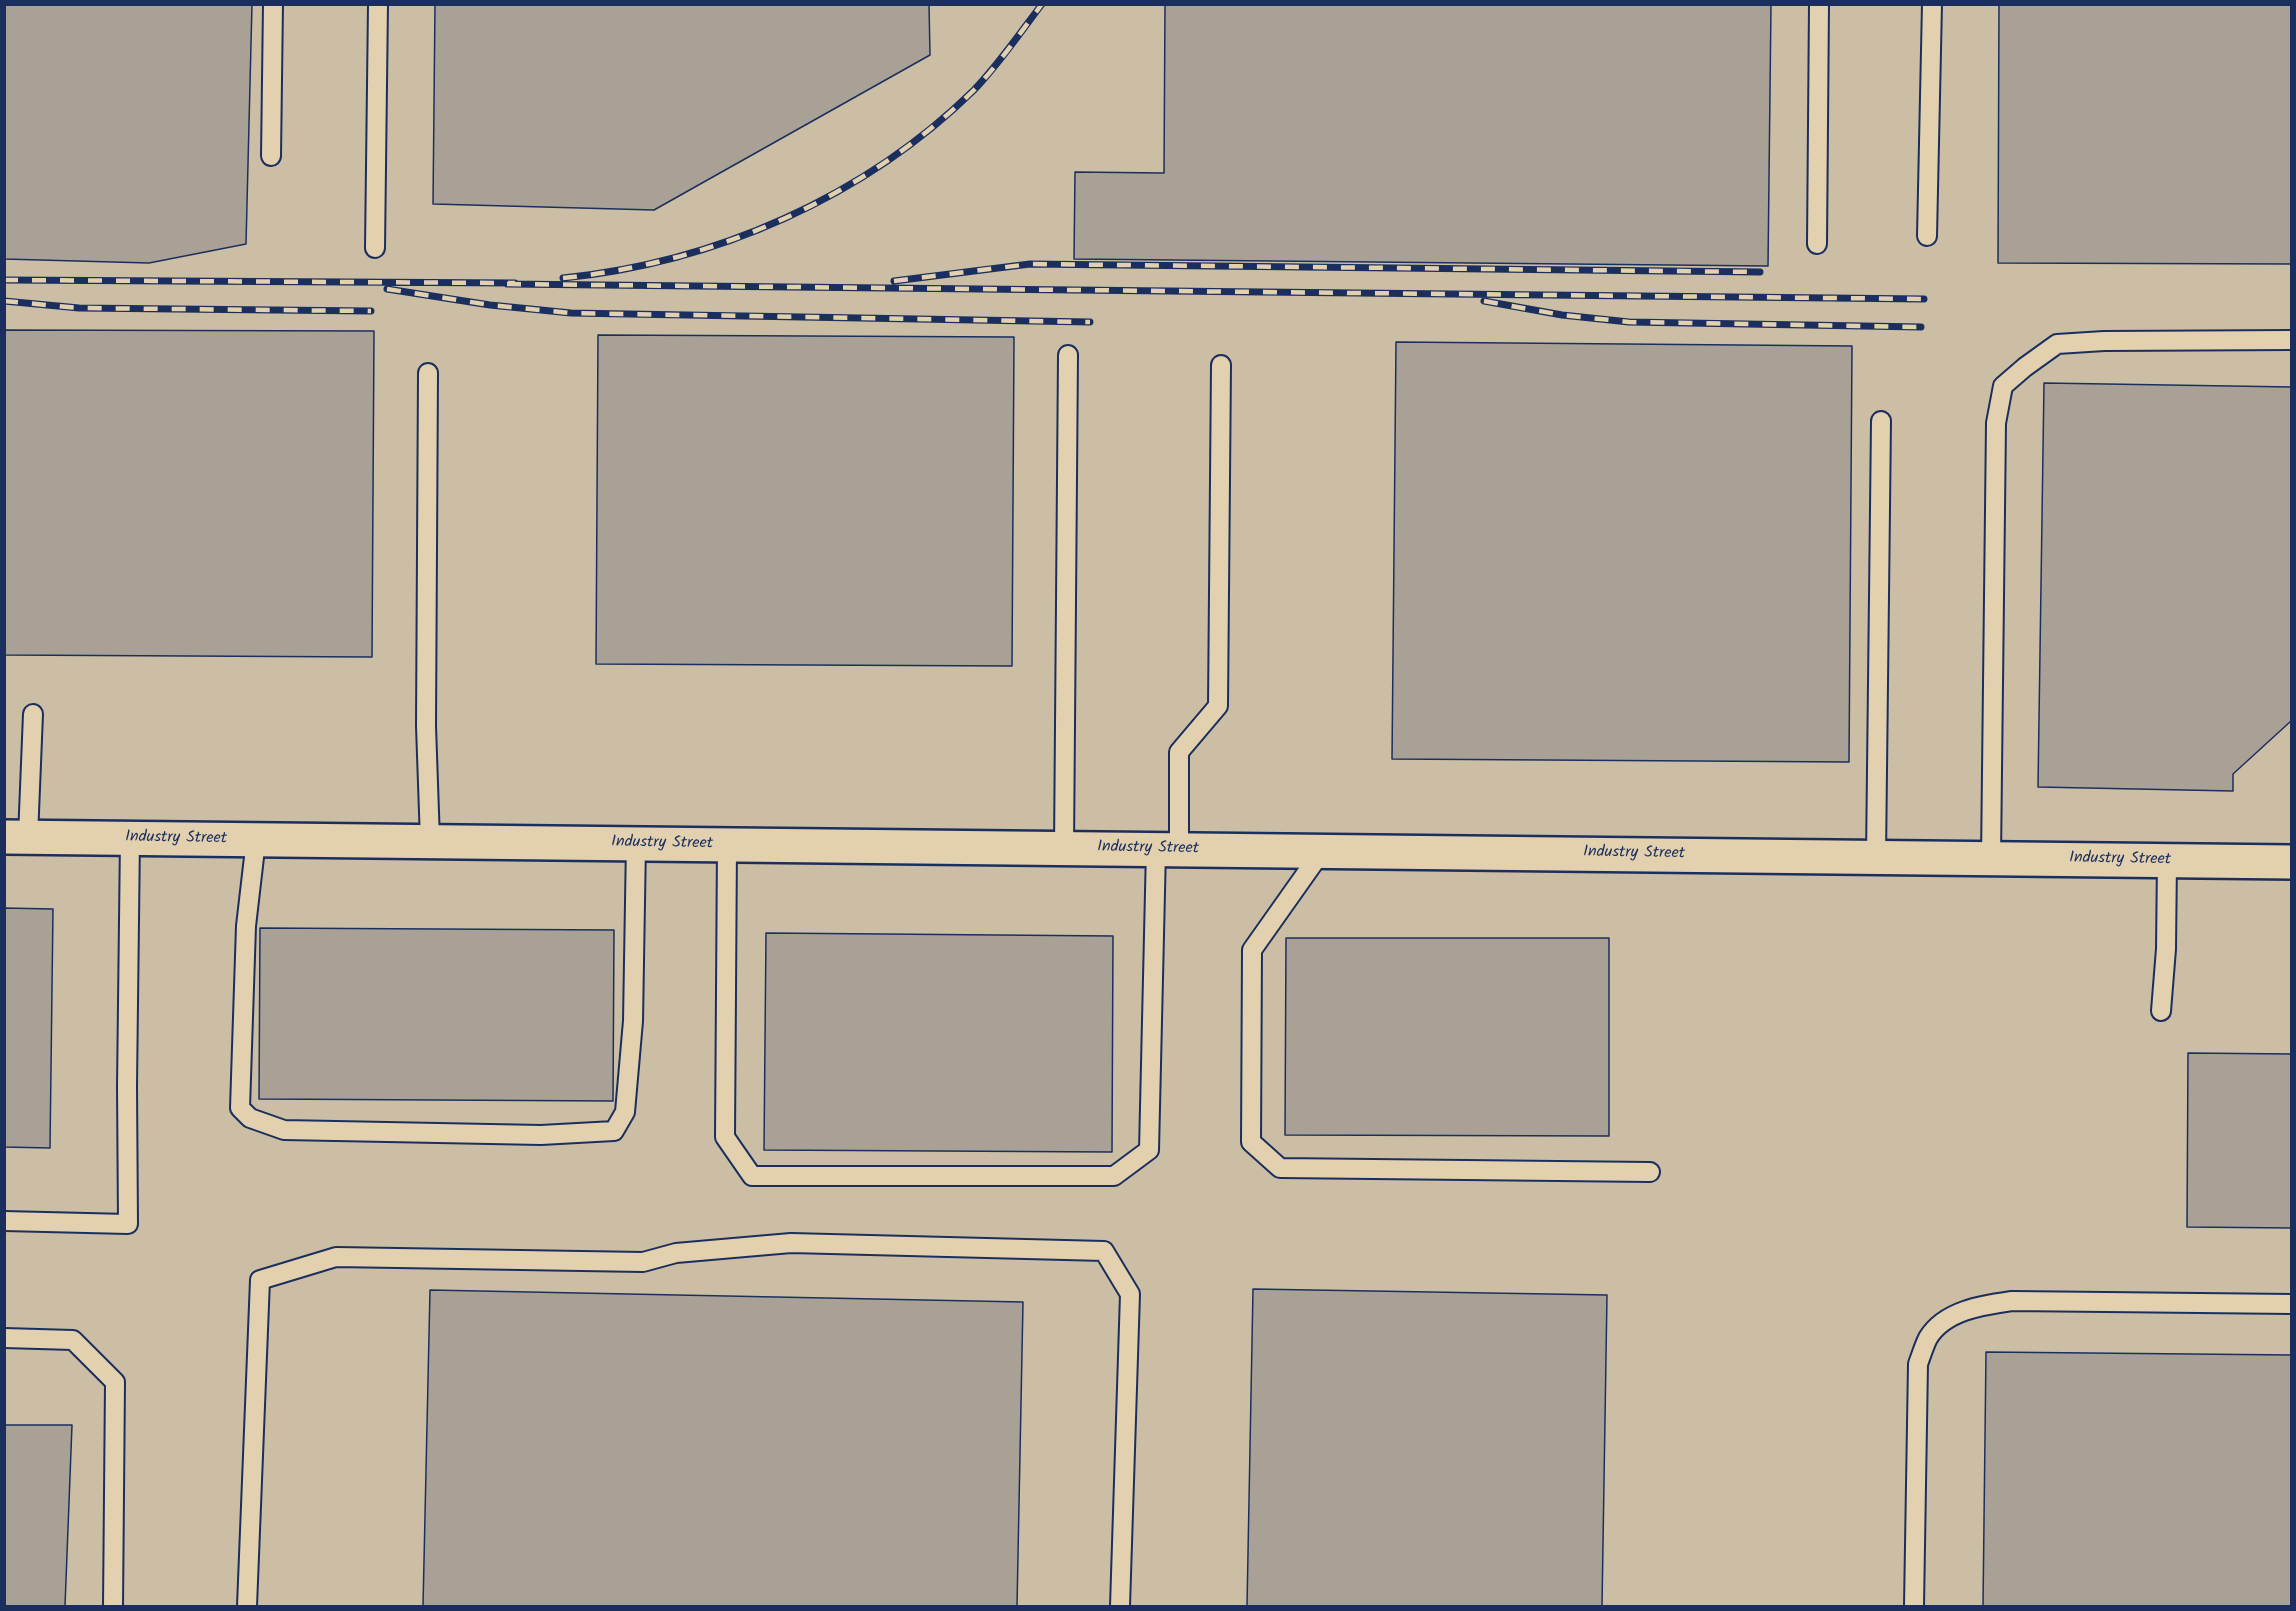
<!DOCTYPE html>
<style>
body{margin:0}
#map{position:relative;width:2296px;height:1611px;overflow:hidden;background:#dbcaab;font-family:Kalam,sans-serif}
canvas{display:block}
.frame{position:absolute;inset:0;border:6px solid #1b2f5e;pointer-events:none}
</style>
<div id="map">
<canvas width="2296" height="1611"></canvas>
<div class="frame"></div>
</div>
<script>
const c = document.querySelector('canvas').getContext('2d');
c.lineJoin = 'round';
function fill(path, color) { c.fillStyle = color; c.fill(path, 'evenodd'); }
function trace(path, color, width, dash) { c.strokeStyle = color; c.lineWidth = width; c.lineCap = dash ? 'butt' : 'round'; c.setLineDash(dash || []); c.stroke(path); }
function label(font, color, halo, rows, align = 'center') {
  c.font = font + ' Kalam,sans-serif'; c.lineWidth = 6; c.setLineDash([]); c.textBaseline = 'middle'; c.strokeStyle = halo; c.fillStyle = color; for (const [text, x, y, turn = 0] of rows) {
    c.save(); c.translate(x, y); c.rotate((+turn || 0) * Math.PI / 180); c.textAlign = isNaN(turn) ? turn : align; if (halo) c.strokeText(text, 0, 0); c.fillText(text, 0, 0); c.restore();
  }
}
fill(new Path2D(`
 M5 5H2291V1606H5Z`), '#ccbea5');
const building = new Path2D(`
 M4 4H252L246 244 149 263 4 259Z
 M435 4H929L930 55 654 210 433 204Z
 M1165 4H1771L1768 266 1074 259 1075 172 1164 173Z
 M1999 4H2292V264L1998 263Z
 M4 330 374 331 372 657 4 655Z
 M598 335 1014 337 1012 666 596 664Z
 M1396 342 1852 346 1849 762 1392 759Z
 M2044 383 2292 387 2291 721 2233 774V791L2038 787Z
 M4 908 53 909 50 1148 4 1147Z
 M260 928 614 930 613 1101 259 1099Z
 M766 933 1113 936 1112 1152 764 1150Z
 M1286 938H1609V1136L1285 1135Z
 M2188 1053 2292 1054V1228L2187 1227Z
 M1253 1289 1607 1295 1602 1606H1247Z
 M430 1290 1023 1302 1017 1606H423Z
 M1986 1352 2292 1355V1606H1983Z
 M4 1425H72L65 1606H4Z`);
fill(building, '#a9a196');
trace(building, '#1b2f5e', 1.5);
const lane = new Path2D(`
 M271 156 273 4
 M1927 236 1932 4
 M1817 244 1819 4
 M375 248 378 4
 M428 373 426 726 430 841
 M28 837 33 714
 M256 840 246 926 240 1108 250 1118 284 1130 541 1135 614 1131 625 1112 633 1021 636 843
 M727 845 725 1137 752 1176H1114L1149 1150 1156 849
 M1064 847 1068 355
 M1179 849V752L1218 706 1221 365
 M1322 851 1252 950 1251 1142 1280 1168 1650 1172
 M1876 857 1881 421
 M1991 858 1996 423 2003 386 2025 367 2057 344 2104 341 2292 340
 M2161 1011 2166 949 2167 860
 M4 1221 128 1224 127 1086 130 838
 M4 1338 73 1340 115 1382 113 1606
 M247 1606 260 1280 336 1257 643 1262 676 1253 791 1243 1104 1251 1130 1294 1120 1606
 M1914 1606 1918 1364C1921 1356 1924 1346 1928 1338 1945 1310 1984 1305 2012 1301L2292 1304`);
const street = new Path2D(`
 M4 837 2292 862`);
trace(lane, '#1b2f5e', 22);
trace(street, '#1b2f5e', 38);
trace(lane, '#e3d0ae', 18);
trace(street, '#e3d0ae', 33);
const rail = new Path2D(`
 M563 278C714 263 865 197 974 90 999 64 1020 33 1042 4
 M4 280 515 283
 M894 281 1030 264 1760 272
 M507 284 1924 299
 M387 289 490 305 571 313 1090 322
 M4 301 79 308 371 311
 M1484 301 1562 315 1629 322 1921 327`);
trace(rail, '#1b2f5e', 7);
trace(rail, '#e3d0ae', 4.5, [14]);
label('16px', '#1b2f5e', '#e3d0ae', [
 ["Industry Street",176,839,1],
 ["Industry Street",662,844,1],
 ["Industry Street",1148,849,1],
 ["Industry Street",1634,854,1],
 ["Industry Street",2120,860,1]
]);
</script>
